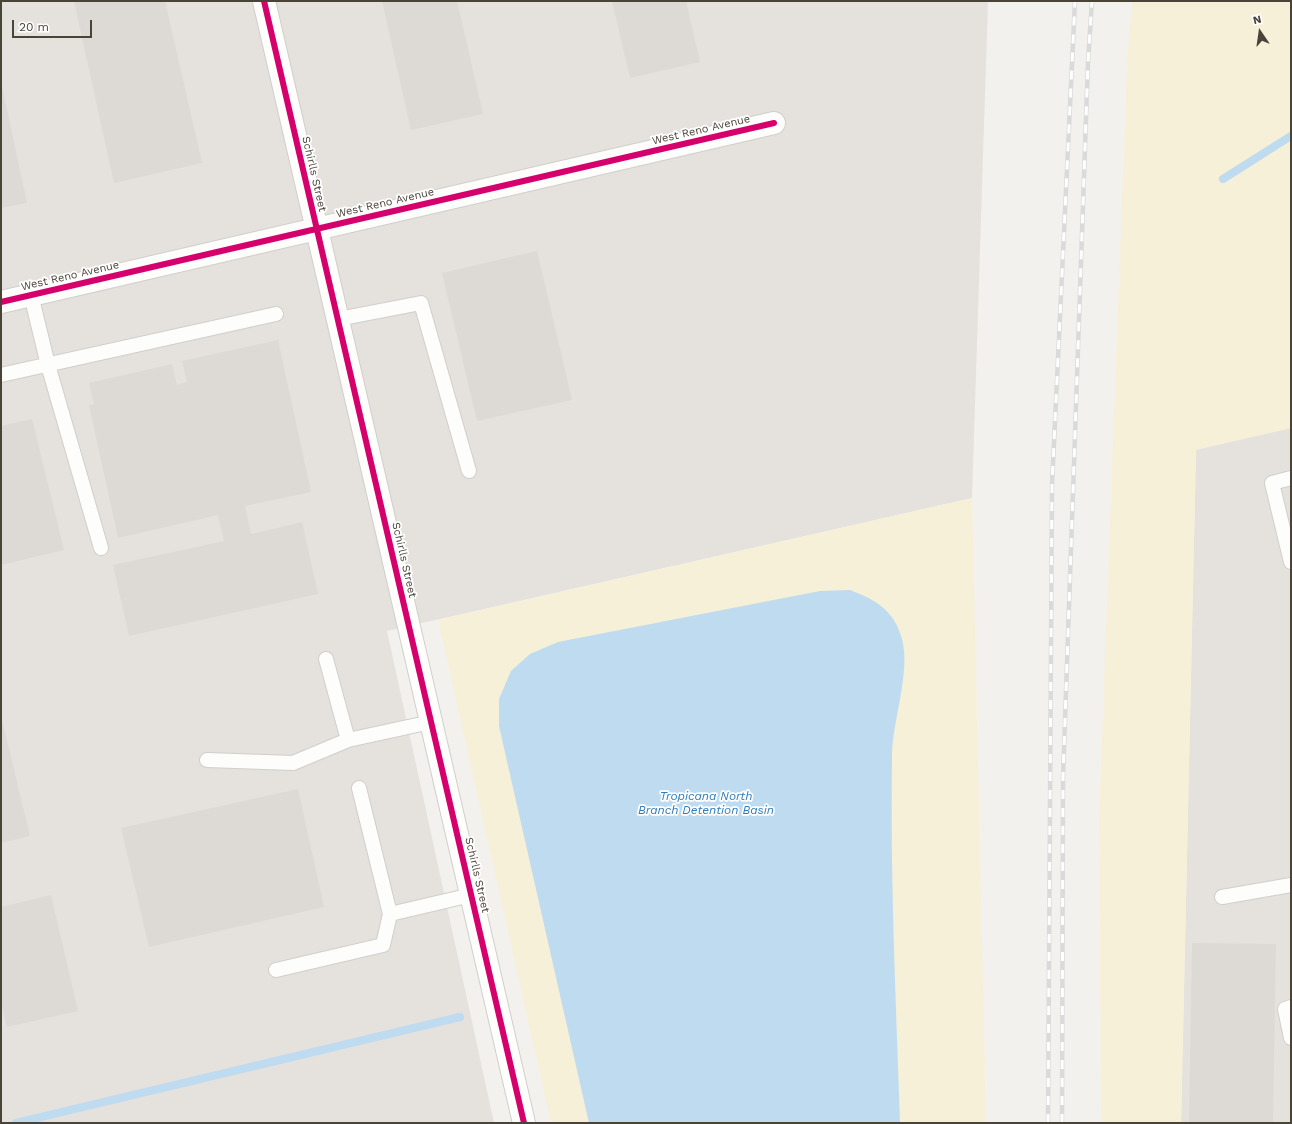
<!DOCTYPE html>
<style>
body{margin:0}
#map{position:relative;width:1292px;height:1124px;overflow:hidden;background:#f3f1ed;font-family:"Work Sans",sans-serif}
canvas{display:block}
.frame{position:absolute;inset:0;border:2px solid #4a4338;pointer-events:none}
.north{position:absolute;left:1240px;top:12px;width:40px;height:40px;-webkit-text-stroke:3px #fff;paint-order:stroke;rotate:347deg;font-size:11px;font-weight:700;line-height:16px;text-align:center;color:#4a4338}
.north::after{content:'';display:block;margin:auto;width:14px;height:18px;background:#4a4338;clip-path:polygon(50% 0,100% 100%,50% 72%,0 100%)}
.scale{position:absolute;left:12px;top:20px;width:80px;height:18px;box-sizing:border-box;border:2px solid #4a4338;border-top:0;padding-left:5px;font-size:12px;line-height:14px;white-space:nowrap;color:#4a4338;-webkit-text-stroke:3px #fff;paint-order:stroke}
</style>
<div id="map">
<canvas width="1292" height="1124"></canvas>
<div class="frame"></div>
<div class="north">N</div>
<div class="scale">20 m</div>
</div>
<script>
const c = document.querySelector('canvas').getContext('2d');
c.lineJoin = 'round';
function fill(path, color) { c.fillStyle = color; c.fill(path, 'evenodd'); }
function trace(path, color, width, dash) { c.strokeStyle = color; c.lineWidth = width; c.lineCap = dash ? 'butt' : 'round'; c.setLineDash(dash || []); c.stroke(path); }
function label(font, color, halo, rows, align = 'center') {
  c.font = font + ' "Work Sans",sans-serif'; c.lineWidth = 3.5; c.setLineDash([]); c.textBaseline = 'middle'; c.strokeStyle = halo; c.fillStyle = color; for (const [text, x, y, turn = 0] of rows) {
    c.save(); c.translate(x, y); c.rotate((+turn || 0) * Math.PI / 180); c.textAlign = isNaN(turn) ? turn : align; if (halo) c.strokeText(text, 0, 0); c.fillText(text, 0, 0); c.restore();
  }
}
fill(new Path2D(`
 M1 1H988L972 498 387 631 494 1123H1Z
 M1291 428V1123H1181L1196 449Z`), '#e5e1dd');
fill(new Path2D(`
 M1132 1H1291V428L1196 450 1181 1123H1101L1099 817 1127 66Z
 M972 498 986 1123H551L438 620Z`), '#f6f0d8');
fill(new Path2D(`
 M850 590C876 600 894 610 902 639 911 672 892 722 892 756 890 879 896 1001 900 1123H589L499 726V699L511 671 530 654 558 642 820 591Z`), '#bedbf0');
trace(new Path2D(`
 M1223 179 1291 136
 M16 1123 460 1017`), '#bedbf0', 8);
fill(new Path2D(`
 M74 1H165L202 163 114 183Z
 M382 1H457L483 114 411 130Z
 M612 1H686L700 62 630 78Z
 M2 86 27 203 1 208V87Z
 M537 251 572 400 477 421 442 273Z
 M278 340 311 492 245 506 251 534 302 522 318 594 129 636 113 565 224 541 218 515 118 538 89 405 94 404 89 383 172 364 177 385 187 382 182 361Z
 M32 419 64 550 1 565V426Z
 M1 720H2L30 836 1 843Z
 M298 789 324 907 149 947 121 828Z
 M51 895 78 1011 7 1027 1 1003V907Z
 M1192 943 1276 944 1273 1123H1189Z`), '#dddad5');
const lane = new Path2D(`
 M31 295 48 365 101 548
 M338 319 421 303 469 471
 M1 375 276 314
 M1291 478 1272 483 1291 562
 M326 659 348 740 431 722
 M207 760 293 763 348 740
 M359 788 390 914 471 895
 M1222 897 1291 885
 M276 970 383 945 390 914
 M1291 1007 1285 1009 1291 1038`);
const street = new Path2D(`
 M264 1 524 1123
 M1 302 774 123`);
trace(lane, '#d1cfcb', 16);
trace(street, '#d1cfcb', 24);
trace(lane, '#fdfdfc', 14);
trace(street, '#fdfdfc', 22);
const rail = new Path2D(`
 M1048 1123 1052 485 1075 1
 M1062 1123 1063 778 1088 62 1092 1`);
trace(rail, '#dadad9', 4.5);
trace(rail, '#fff', 3, [9]);
trace(new Path2D(`
 M264 1 524 1123
 M1 302 774 123`), '#d6006c', 6);
label('11px', '#4a4338', '#fff', [
 ["West Reno Avenue",701,130,-13],
 ["Schirlls Street",314,174,77],
 ["West Reno Avenue",385,203,-13],
 ["West Reno Avenue",70,276,-13],
 ["Schirlls Street",404,560,77],
 ["Schirlls Street",477,875,77]
]);
label('italic 12px', '#2e7bb9', '#fff', [
 ["Tropicana North",706,796],
 ["Branch Detention Basin",706,810]
]);
</script>
